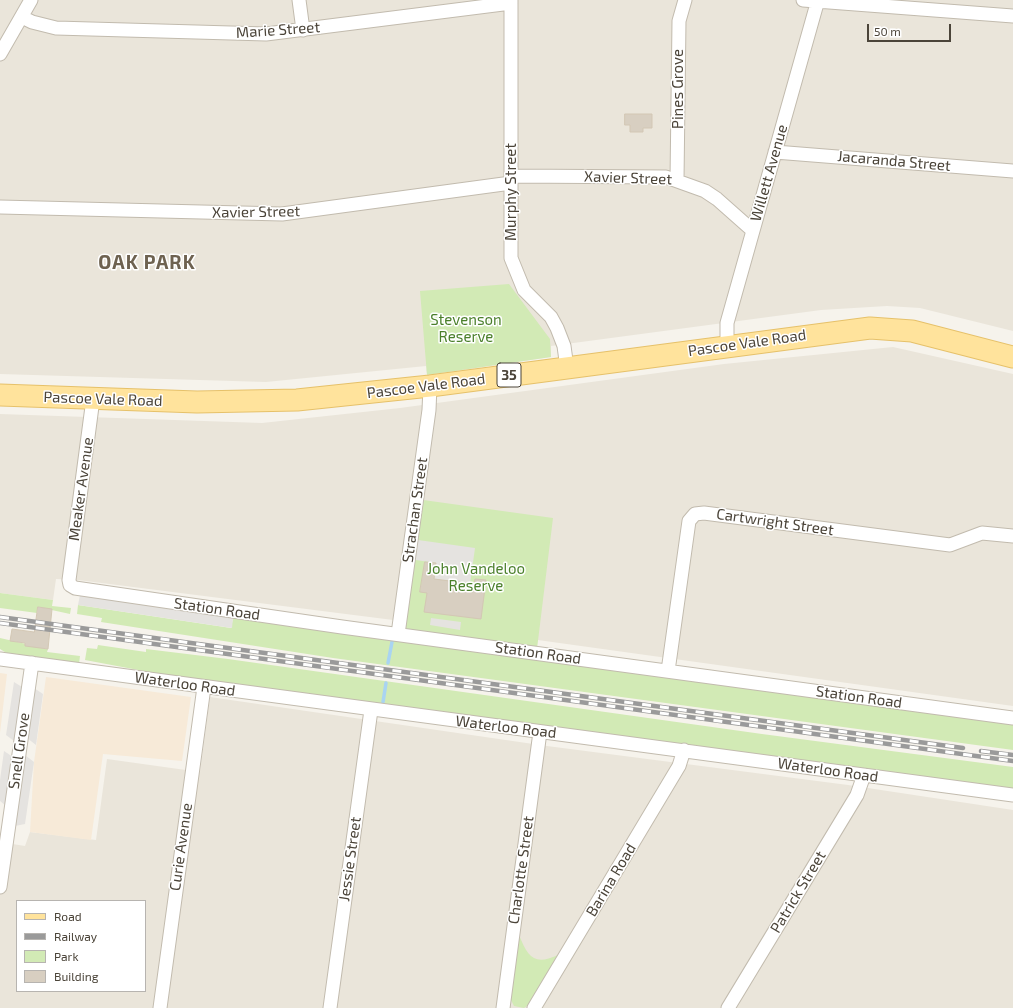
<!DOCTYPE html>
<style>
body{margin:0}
#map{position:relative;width:1013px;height:1008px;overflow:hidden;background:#f6f3ec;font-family:"Exo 2",sans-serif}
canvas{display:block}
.legend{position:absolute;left:16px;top:900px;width:130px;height:92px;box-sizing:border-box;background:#fff;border:1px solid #b7b4b0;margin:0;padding:5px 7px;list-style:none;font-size:12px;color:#4b4439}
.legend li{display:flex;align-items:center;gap:8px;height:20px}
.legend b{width:20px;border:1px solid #b7b4b0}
.scale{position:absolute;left:867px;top:24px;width:84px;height:18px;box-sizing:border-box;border:2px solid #4b4439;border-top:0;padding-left:5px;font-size:12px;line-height:14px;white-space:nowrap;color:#4b4439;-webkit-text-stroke:3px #fff;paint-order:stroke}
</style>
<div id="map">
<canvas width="1013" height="1008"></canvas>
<ul class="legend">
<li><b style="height:5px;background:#ffe39c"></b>Road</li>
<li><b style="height:5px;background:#9a9a9a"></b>Railway</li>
<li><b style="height:11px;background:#d2eab5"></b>Park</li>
<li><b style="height:11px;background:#d8cfc1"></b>Building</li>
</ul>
<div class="scale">50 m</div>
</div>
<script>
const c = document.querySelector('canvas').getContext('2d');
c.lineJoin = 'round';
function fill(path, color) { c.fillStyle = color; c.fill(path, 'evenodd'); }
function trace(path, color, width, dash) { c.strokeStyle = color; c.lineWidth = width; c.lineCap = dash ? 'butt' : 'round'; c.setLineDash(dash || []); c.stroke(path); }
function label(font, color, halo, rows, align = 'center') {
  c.font = font + ' "Exo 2",sans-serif'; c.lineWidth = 3; c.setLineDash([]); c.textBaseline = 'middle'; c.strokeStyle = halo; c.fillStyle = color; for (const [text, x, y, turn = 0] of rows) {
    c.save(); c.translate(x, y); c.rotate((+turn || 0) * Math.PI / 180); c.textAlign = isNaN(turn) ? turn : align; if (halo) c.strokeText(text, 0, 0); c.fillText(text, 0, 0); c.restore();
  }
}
fill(new Path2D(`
 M0 0H1013V331L920 308 887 306 821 310 551 346V357L427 375 426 366 266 382 0 374Z
 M893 347 1013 374V706L401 621 78 580 56 579 53 600 0 593V414L262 423 400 408 724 364Z
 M210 697 547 746 848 785 1013 810V1008H0V842L25 846 30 832 96 840 107 759 200 772ZM17 901H145V991H17Z`), '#eae5da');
fill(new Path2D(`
 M0 673 7 674 0 733Z
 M46 677 191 697 182 761 103 754 91 840 30 832 34 762Z`), '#f7ead8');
fill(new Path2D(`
 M509 284 550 339 551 357 427 375 420 291Z
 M416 499 553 518 536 657 399 639Z
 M0 593 53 600 52 606 71 608 70 614 38 607 37 613 0 608Z
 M78 605 231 628 233 618 1013 724V750L333 658 101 622 102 618 77 614Z
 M0 638 48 649 47 652 80 656 79 664 8 654 0 649Z
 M98 645 146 652V649L228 659 762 734 1013 767V789L197 681 85 660 87 648 97 649Z
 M519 935C528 957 534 966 558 955L530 1004 524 1008 514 1006 510 998Z`), '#d2eab5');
fill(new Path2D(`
 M411 539 475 548 470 584 434 579 436 563 409 559Z
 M80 595 233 618 232 628 78 605Z
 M431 618 461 622 460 630 430 625Z
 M14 682 22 687 14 741 6 735Z
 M34 688 43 694 36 745 27 738Z
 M4 751 13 757 6 806 0 801V780Z
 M25 755 34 762 25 824 15 826Z`), '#e5e3e0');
trace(new Path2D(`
 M388 663 392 642
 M383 702 386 683`), '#a9d4f2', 3.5);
const building = new Path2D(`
 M625 114H652V128H643V132H630V125H625Z
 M425 562 436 563 434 579 474 584 475 579 486 580 481 619 424 612 427 593 420 592Z
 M38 607 52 609 48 649 25 646V643L10 641 12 629 34 632Z`);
fill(building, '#d8cfc1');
trace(building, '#d3c7b4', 1);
const street = new Path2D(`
 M299 0 303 30
 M511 0V258L524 290 551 317 557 328 564 346 567 368
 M803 0 1013 16
 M22 17 32 22 56 28 266 34 511 3
 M0 54 31 0
 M775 152 1013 171
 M511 176 666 177 705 191 717 199 752 230
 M677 180 679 21 685 0
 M0 207 282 214 511 183
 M727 346V323L818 0
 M93 399 69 580 70 585 75 588 342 627 1013 718
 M398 634 429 410 430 386
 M0 659 1013 795
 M668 671 689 521 695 514 704 513 950 545 982 533 1013 536
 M0 887 32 663
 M160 1008 204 687
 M330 1008 371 710
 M503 1008 540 732
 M534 1008 679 766 684 750
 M728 1008 857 795 864 775`);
const primary = new Path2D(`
 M0 395 197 402 297 400 430 386 870 328 912 331 1013 357`);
trace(street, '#c2bbae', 15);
trace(primary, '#e6c16a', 23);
trace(street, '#fff', 13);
trace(primary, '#ffe39c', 21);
const rail = new Path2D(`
 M0 617 963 748
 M0 623 1013 761
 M981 751 1013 755`);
trace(rail, '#9a9a9a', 4.5);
trace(rail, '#fff', 3, [9]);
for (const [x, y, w] of [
 [509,375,24]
]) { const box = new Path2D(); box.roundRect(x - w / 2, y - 12, w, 24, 3); c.fillStyle = '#fff'; c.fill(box); trace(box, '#4b4439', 1); }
label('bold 14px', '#4b4439', null, [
 ["35",509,375]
]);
label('15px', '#4b4439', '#fff', [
 ["Marie Street",278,30,-4],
 ["Pines Grove",678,89,-90],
 ["Jacaranda Street",894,161,5],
 ["Willett Avenue",769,173,-74],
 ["Xavier Street",628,178,2],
 ["Murphy Street",511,192,-90],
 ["Xavier Street",256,212,-1],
 ["Pascoe Vale Road",747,343,-8],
 ["Pascoe Vale Road",426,386,-7],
 ["Pascoe Vale Road",103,399,2],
 ["Meaker Avenue",81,489,-82],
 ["Strachan Street",415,510,-82],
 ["Cartwright Street",775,522,8],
 ["Station Road",217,609,8],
 ["Station Road",538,653,8],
 ["Waterloo Road",185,684,8],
 ["Station Road",859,697,8],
 ["Waterloo Road",506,727,7],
 ["Snell Grove",19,751,-82],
 ["Waterloo Road",828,770,8],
 ["Curie Avenue",181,847,-82],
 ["Jessie Street",350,859,-82],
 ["Charlotte Street",521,870,-82],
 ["Barina Road",611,880,-59],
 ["Patrick Street",798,892,-59]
]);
label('15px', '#4a7f2a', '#fff', [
 ["Stevenson",466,320],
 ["Reserve",466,337],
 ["John Vandeloo",476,569],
 ["Reserve",476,586]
]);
c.letterSpacing = '1px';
label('bold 19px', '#6e6250', '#fff', [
 ["OAK PARK",147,263]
]);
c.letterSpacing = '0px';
</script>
